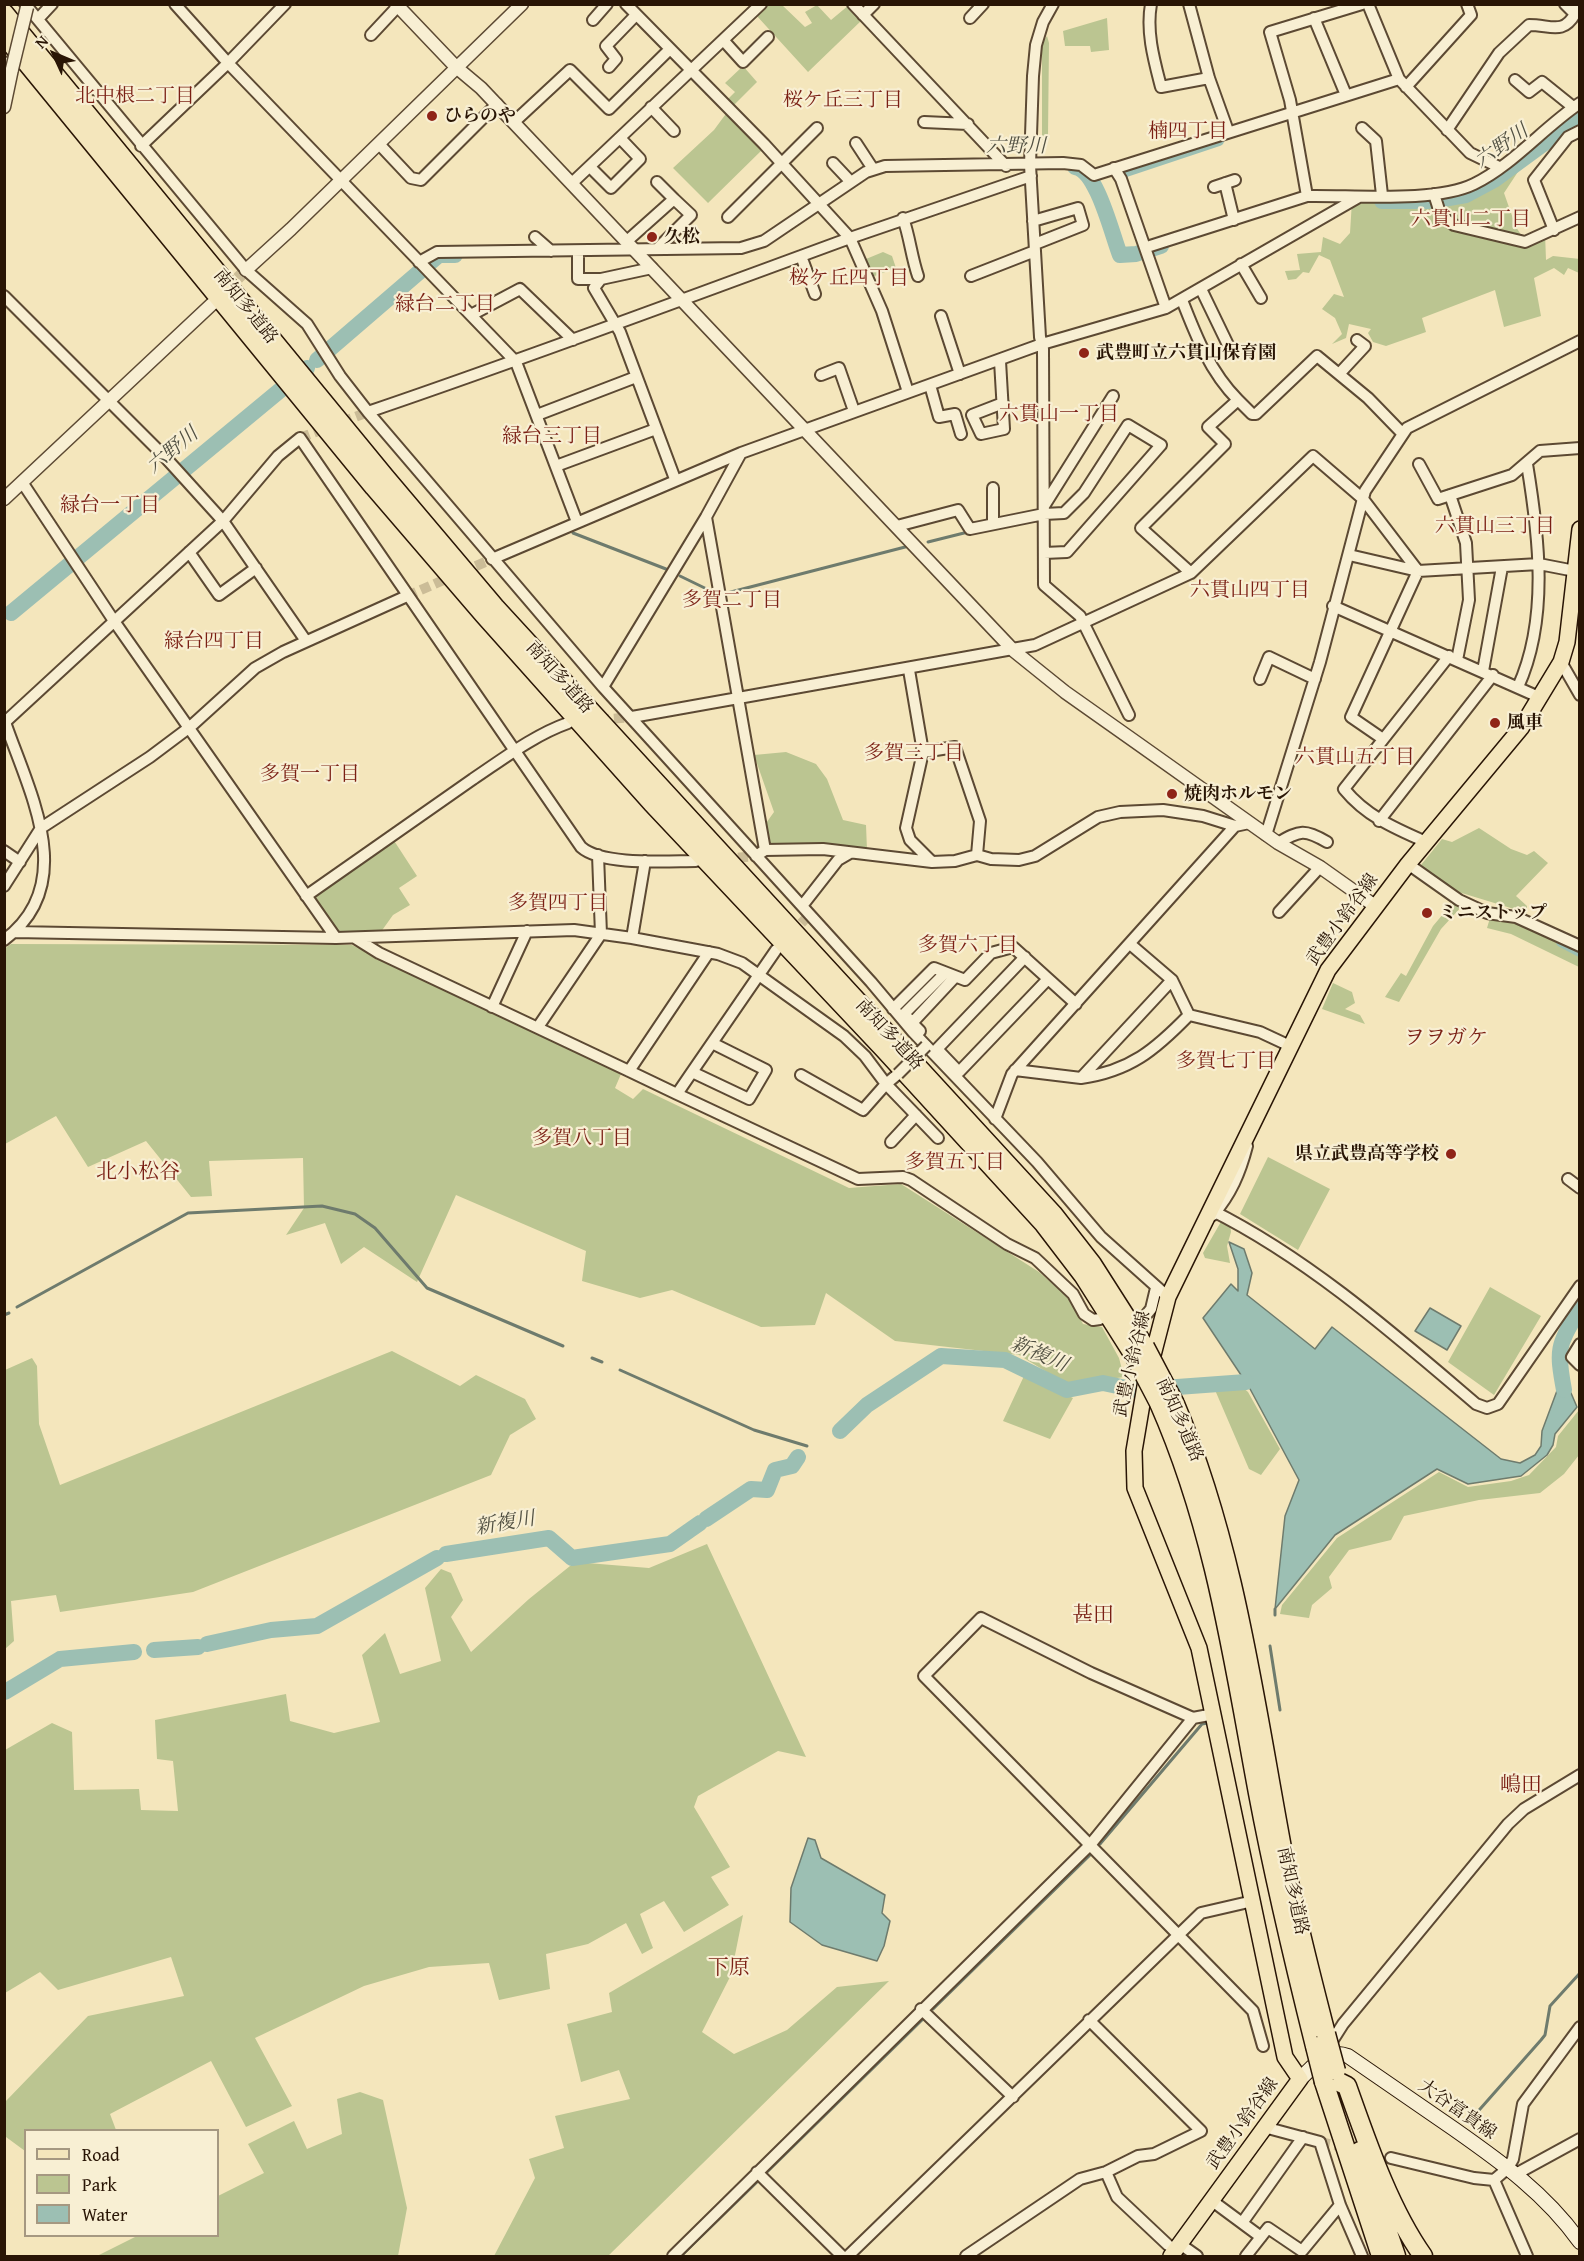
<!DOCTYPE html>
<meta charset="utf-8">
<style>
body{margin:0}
#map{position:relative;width:1584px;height:2261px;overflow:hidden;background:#f4e6bc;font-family:"Gentium Book Plus",serif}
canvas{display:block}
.frame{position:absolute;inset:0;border:6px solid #291505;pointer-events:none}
.legend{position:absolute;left:24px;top:2129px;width:195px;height:108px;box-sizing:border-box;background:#f8efd3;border:2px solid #a59881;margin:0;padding:8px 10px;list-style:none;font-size:18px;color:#291505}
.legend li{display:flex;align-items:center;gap:12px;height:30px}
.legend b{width:30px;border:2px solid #a59881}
.north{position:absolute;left:24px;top:24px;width:60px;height:60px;-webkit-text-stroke:4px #f8efd3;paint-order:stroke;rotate:314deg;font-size:16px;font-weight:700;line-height:24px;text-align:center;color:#291505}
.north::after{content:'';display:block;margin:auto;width:21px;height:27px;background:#291505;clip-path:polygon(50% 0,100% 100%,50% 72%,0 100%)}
</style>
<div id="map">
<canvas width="1584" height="2261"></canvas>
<div class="frame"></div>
<ul class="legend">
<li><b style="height:8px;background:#f4e6bc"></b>Road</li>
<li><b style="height:16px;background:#bbc591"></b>Park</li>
<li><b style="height:16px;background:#9cbfb3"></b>Water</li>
</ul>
<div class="north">N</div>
</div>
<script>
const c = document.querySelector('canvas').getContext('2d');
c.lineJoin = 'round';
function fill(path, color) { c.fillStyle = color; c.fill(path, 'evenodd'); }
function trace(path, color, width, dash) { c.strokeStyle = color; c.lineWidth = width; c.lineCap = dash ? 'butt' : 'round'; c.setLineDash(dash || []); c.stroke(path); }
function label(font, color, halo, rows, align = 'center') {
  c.font = font + ' "Gentium Book Plus","Noto Serif JP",serif'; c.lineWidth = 4.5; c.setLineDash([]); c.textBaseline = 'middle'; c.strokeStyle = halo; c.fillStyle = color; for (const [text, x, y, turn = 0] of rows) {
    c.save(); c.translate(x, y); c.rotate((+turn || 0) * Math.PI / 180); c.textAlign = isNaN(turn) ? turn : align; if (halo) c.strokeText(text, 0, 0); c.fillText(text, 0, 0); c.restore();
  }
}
fill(new Path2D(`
 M767 5H782L805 27 812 23 805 12 817 5 831 20 849 5 863 19 808 72 756 15Z
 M1107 18 1109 50 1091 52 1090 46H1065L1063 31Z
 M1047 36 1049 43 1048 135 1042 140V43Z
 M743 66 757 82 733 106 727 100 735 92 725 83Z
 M728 111 764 148 708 203 673 168 714 130Z
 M1533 149 1504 193 1516 227 1525 241 1545 233 1546 260 1553 256 1580 259 1579 273 1568 268 1564 275 1554 268 1534 278 1541 316 1504 327 1495 290 1422 318 1426 332 1386 346 1373 342 1368 333 1371 329 1349 324 1346 338 1332 344 1342 334 1335 318 1322 309 1334 294 1344 297 1330 260 1319 255 1309 273 1303 272 1296 279 1288 280 1285 271 1300 270 1297 254 1321 252 1323 237 1340 244 1350 233 1352 201 1437 204 1494 180Z
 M883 252 892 256 896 268 872 277 866 259Z
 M786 752 816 764 827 779 843 820 866 825 867 850 817 843 770 845 764 826 774 812 754 755Z
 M1479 828 1511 849 1527 855 1534 851 1548 863 1516 896 1527 906V913L1452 890 1421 865 1442 839 1452 842Z
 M391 836 417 876 399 888 410 905 393 915 378 936 336 938 306 896Z
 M1454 901 1463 905 1441 929 1399 1002 1385 997 1401 973 1406 976 1433 926Z
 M1490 918 1514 921 1579 953V967L1511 934 1487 928Z
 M11 944 352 945 621 1074 615 1088 633 1099 643 1089 849 1188 901 1184 1039 1272 1069 1298 1083 1324 1102 1327 1119 1358 1124 1377 1068 1385 1019 1355 895 1341 826 1293 815 1325 761 1327 672 1290 640 1298 582 1281 586 1251 456 1195 417 1282 364 1247 341 1264 325 1223 286 1235 304 1208 303 1158 209 1161 212 1196 191 1197 146 1141 88 1167 56 1116 5 1144 4 949Z
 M1333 983 1352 992 1355 1003 1345 1009 1360 1015 1365 1024 1322 1009Z
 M1268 1157 1330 1189 1298 1250 1240 1214Z
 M1222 1220 1230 1223 1231 1232 1227 1246 1230 1263 1205 1258 1203 1253Z
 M1490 1287 1541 1316 1494 1395 1448 1362Z
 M392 1351 460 1386 476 1375 525 1399 536 1419 510 1435 491 1475 193 1592 60 1612 56 1595 11 1601 14 1641 5 1649V1370L32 1358 37 1366 39 1424 60 1485Z
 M1024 1376 1073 1398 1050 1439 1003 1421Z
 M1240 1385 1248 1392 1280 1449 1261 1475 1249 1469 1215 1390Z
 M1579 1410V1455L1564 1474 1540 1493 1479 1500 1404 1516 1391 1540 1349 1550 1329 1577 1332 1588 1312 1605 1309 1618 1280 1614 1282 1605 1337 1538 1439 1472 1468 1487 1511 1481 1529 1475 1556 1447 1558 1436Z
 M707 1544 806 1757 778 1751 698 1796 694 1807 730 1867 711 1877 729 1905 684 1932 664 1901 640 1914 653 1948 642 1954 626 1923 588 1944 546 1954 550 1989 499 2000 489 1963 429 1967 364 1986 255 2038 292 2106 246 2127 211 2061 110 2114 116 2130H26L25 2151 6 2137 5 2139V2102L88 2016 184 1996 171 1957 58 1990 40 1972 5 1993V1750L52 1723 72 1732 74 1790 139 1789 141 1810 178 1811 173 1761 157 1759 155 1720 286 1694 290 1721 334 1733 380 1722 362 1655 385 1633 400 1674 441 1661 425 1588 441 1569 451 1573 463 1600 451 1617 471 1652 529 1599 575 1562 649 1568Z
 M743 1915 731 1975 702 2032 734 2054 787 2030 837 1987 889 1981 608 2256H494L535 2178 529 2159 564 2148 555 2116 630 2099 619 2070 581 2082 567 2024 612 2012 609 1993Z
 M360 2092 383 2100 407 2208 398 2256H97L137 2236H218V2196L264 2173 248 2144 294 2121 307 2149 342 2134 337 2099Z`), '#bbc591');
const water = new Path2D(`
 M1229 1242 1244 1249 1252 1273 1247 1295 1315 1349 1332 1327 1501 1459 1520 1463 1535 1455 1541 1446 1542 1431 1558 1388 1571 1393 1577 1407 1555 1434 1553 1445 1547 1455 1521 1476 1468 1484 1437 1469 1335 1535 1275 1609 1285 1516 1299 1480 1249 1387 1203 1318 1231 1284 1238 1291V1269Z
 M1430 1308 1461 1326 1447 1350 1415 1331Z
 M808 1838 815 1840 821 1858 885 1895 882 1913 890 1921 884 1946 877 1961 822 1945 790 1922 791 1888Z`);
fill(water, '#9cbfb3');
trace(water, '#6e7b6d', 1.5);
trace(new Path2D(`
 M573 533 666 569
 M928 542 968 532
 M680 576 715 593
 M727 593 909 546
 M17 1307 188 1213 322 1206 355 1214 375 1228 427 1288 563 1346
 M4 1315 9 1313
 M592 1358 602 1362
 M620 1370 754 1430 807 1446
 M1275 1615V1609
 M1270 1646 1280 1710
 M1100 1844 1202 1724 1208 1723
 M933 2009 1090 1855
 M1473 2117 1541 2040 1545 2035 1550 2006 1580 1973
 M766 2173 924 2018
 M681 2256 758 2181`), '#6e7b6d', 3);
trace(new Path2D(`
 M1126 172 1219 141
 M1561 942 1580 952`), '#9cbfb3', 10);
trace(new Path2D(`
 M1075 167C1097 170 1112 235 1120 255L1136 254 1161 246
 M1443 199 1466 195 1494 180 1580 117
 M1382 201H1428
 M317 360 439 255H455
 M11 613 307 368
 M1564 1390C1556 1347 1558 1346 1580 1308
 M840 1431 867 1405 941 1356 1005 1360 1067 1390 1103 1383 1136 1390 1246 1382
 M706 1519 751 1489 767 1490 775 1470 792 1466 798 1457
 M446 1554 549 1538 572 1558 670 1544 700 1523
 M207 1644 271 1630 317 1626 437 1558
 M154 1650 198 1647
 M5 1692 60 1659 134 1652`), '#9cbfb3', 16);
trace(new Path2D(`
 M300 438 368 412
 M407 596 492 559
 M599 720 632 717
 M723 859 756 856
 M791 934 809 915
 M1320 2142 1349 2148`), '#cbbc97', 10, [10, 5]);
trace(new Path2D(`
 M225 291 246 270`), '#cbbc97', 12, [12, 6]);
const minor = new Path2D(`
 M25 4 246 270 307 324 340 376 368 412 603 687 871 982 913 1032 1037 1162 1101 1237 1168 1297
 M175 4 228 63 516 362 577 522
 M853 4 1006 166
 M1053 4 1043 22 1036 45 1033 76 1030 165 1040 337 1043 349 1044 585 1080 616 1129 715
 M1151 4C1146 32 1154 60 1161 87L1209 78
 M1189 4 1209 78 1228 131
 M1362 4 1270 32 1290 100 1307 196C1353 195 1435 203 1474 184 1513 165 1544 127 1580 103
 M1368 4 1399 79 1470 153 1499 167
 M1565 4 1575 14 1580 7
 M863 15 874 4
 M970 18 983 4
 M1314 18 1346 95
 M38 19 52 4
 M593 20 607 4
 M371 35 400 4
 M724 41 743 62 768 37
 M4 62 12 69 4 75
 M609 67 616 59 606 46 636 15
 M1515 80 1529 92 1542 82 1573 107
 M1406 87 1471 15 1467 4
 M651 107 674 131
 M514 122 570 70 609 109 670 49
 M924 122 968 124
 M1362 128 1376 141 1382 195
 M1447 130 1499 53 1529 25C1551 25 1563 35 1575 14
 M856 143 873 169
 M379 144 411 178 421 180 497 104
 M141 146 228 63 285 4
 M833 163 850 181
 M590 167 611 188 640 159 620 138
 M1114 168 1121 179 1166 308
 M657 182 674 199
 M572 183 761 4
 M1225 183 1234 220
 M1214 187 1235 180
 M1434 194 1441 216 1454 225 1525 242 1580 217
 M728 217 817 128
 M903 218C910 238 911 255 918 276
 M1033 221 1078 208 1083 225 1035 244
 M1554 230 1534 180 1568 137 1580 131
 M535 237 551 251
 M627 241 674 199 691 215 657 249
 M1147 247 1307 196
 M578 251V279H601
 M801 256 815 294
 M419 262 437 252 741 248 764 241 866 172 885 166 1063 163 1081 165 1094 175 1399 79
 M1241 264 1261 298
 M652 268 601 279 594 288 620 332 675 479
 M971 276 1035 251
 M1201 289 1230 349
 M4 296 165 457 223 521 306 641
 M1182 300C1196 336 1210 372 1238 400
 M471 315 520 289 573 340
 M941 316 960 374
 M1000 361 1004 429 981 434 972 415 1003 403
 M1339 374 1365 346 1357 340
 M821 375 839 368 854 411
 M930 385 939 417 955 414 961 434
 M908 392 882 311 850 238 1031 176
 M368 412C530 357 689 297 850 238L764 144 626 4
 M537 415 636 377
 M1419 464 1438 499 1512 475 1540 451 1580 448
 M556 466 656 429
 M22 482 114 621 336 938
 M1450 495 1466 543 1469 600 1457 660
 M1044 506 1113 396
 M706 517 765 850
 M993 524V488
 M897 526 958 510 970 529 1044 514 1064 513 1084 493 1128 425 1161 445 1067 552 1044 553
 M189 552 219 595 256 568
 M1349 555 1418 571 1539 564 1575 571
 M492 559 741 453 1042 344 1166 308 1359 197
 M1191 573 1141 528 1225 444 1208 427 1238 400 1252 414H1256L1317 356 1368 398 1402 433
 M1333 606 1541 698
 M1561 662 1580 695
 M909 670 923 752 906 828 910 840 932 862
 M1483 671 1502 567
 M1260 679 1269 657 1315 679
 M603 687 706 517 741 453
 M1518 687C1549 619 1539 536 1527 464
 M632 717 1035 645 1191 573 1313 456 1363 499 1418 571 1351 717 1383 739
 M4 723 223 521 278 456 300 438 581 847C602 866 668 861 696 861
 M923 752 955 747 980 821 977 855
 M1379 821 1493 675
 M1266 835 1320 662 1365 491 1407 428 1580 341
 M1426 842C1394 828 1366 816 1344 789L1449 656
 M1278 843C1300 830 1305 829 1327 842
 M4 851 20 862
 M756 856 765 850 823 849 932 862 955 861 977 855 991 859 1019 860 1035 856 1098 817 1120 812 1163 810 1203 816 1235 826 1249 823
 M1408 864 1459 900 1487 913 1516 917 1580 946
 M4 886 41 828 150 757 190 727 255 668 283 652 407 596
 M306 896C362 857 417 818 473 779 503 759 534 735 568 723
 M802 906 838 860 850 853
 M1279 912 1320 867
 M15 932 336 938 574 930 632 938 718 954 742 963 844 1036 865 1056 886 1084 898 1074
 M355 938 379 953 629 1071
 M632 938 645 861
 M4 940C80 884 29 792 5 722
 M709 952 629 1071 677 1094 692 1072 749 1099 766 1070 712 1043
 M1025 957 937 1049 959 1072 1048 979
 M1172 980 1189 1015 1260 1032 1290 1046
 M492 1007 527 931
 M893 1009 934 968 965 980 991 953 1013 947 1076 1004
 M912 1022 904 1014 944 974
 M538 1027 601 934 598 855
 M920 1031 912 1023 954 978
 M1015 1070 1081 1078 1172 980 1130 944
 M692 1072 776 950
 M801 1075 863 1110 886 1084 938 1138
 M1081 1078C1130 1071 1155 1050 1189 1015
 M677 1094 858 1179 903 1177 911 1180 1007 1244 1035 1258 1073 1294 1084 1314 1093 1320 1100 1319
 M995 1119 1012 1074 1235 826
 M891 1142 916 1115
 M1568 1179 1580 1188
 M1211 1210C1309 1259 1394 1334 1476 1404L1487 1408 1498 1404 1580 1286
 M1213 1215C1231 1194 1240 1173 1247 1146
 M1146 1315 1151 1309 1156 1288
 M1580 1344 1572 1357 1580 1365
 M1214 1714 1193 1718 1091 1673 981 1618 924 1676 1253 2011 1263 2046
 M921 2009 1013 2097
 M1329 2046 1343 2024 1508 1824 1524 1809 1580 1775
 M1264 2127 1320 2142 1340 2205 1362 2256
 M1391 2158 1474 2178 1494 2180 1527 2256
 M757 2172 842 2256
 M1106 2172 1117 2197 1168 2245
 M1516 2174 1580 2139
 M1494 2180 1508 2168 1513 2159 1523 2104 1580 2027
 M1211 2200 1261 2237
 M1242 2223 1303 2137
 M1180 2244 1197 2256
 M673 2256 1090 1845 1193 1718
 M848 2256 1201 1913 1253 1901
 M966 2256 1080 2179 1106 2172 1138 2156 1154 2154 1201 2131 1089 2020
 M1246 2256 1268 2228 1302 2251 1340 2205`);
const tertiary = new Path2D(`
 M396 4 456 67 481 88 1014 651 1065 692 1140 745 1278 843 1320 867 1375 906
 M4 107 12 69
 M246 270 291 229 522 4
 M4 499 212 304
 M4 721 5 722`);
const secondary = new Path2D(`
 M1300 2079C1315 2065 1326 2048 1348 2056 1383 2080 1419 2105 1454 2129 1501 2162 1546 2194 1580 2242`);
const primary = new Path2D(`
 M1171 2256 1300 2079 1285 2057 1199 1648 1135 1488 1134 1451 1145 1386 1168 1297 1328 970 1408 864 1521 728 1561 662 1567 642 1580 529`);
const motorway = new Path2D(`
 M4 13 385 477 495 607 1053 1214 1092 1264 1145 1347
 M4 35 374 487 484 615 652 803 884 1049 1044 1224 1083 1275 1135 1357
 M1159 1403C1215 1530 1233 1659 1258 1793 1274 1878 1294 1962 1315 2046
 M1175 1404C1235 1546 1254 1698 1282 1848 1294 1911 1310 1972 1326 2034
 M1324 2082 1381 2256
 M1339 2082 1347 2086C1367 2142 1389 2208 1423 2256
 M1360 2151 1396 2256`);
trace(minor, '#5c4933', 14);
trace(tertiary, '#5c4933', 15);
trace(secondary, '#291505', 16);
trace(primary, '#291505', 18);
trace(motorway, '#291505', 21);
trace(minor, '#f8efd3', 10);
trace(tertiary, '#f8efd3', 12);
trace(secondary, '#f8efd3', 14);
trace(primary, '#f4e6bc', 15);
trace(motorway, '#f4e6bc', 18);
const minorBridge = new Path2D(`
 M898 1074 926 1046`);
const tertiaryBridge = new Path2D(`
 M12 69 27 7`);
const motorwayBridge = new Path2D(`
 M1145 1347 1175 1404
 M1135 1357 1159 1403
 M1326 2034 1336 2071
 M1315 2046 1324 2082`);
trace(minorBridge, '#5c4933', 14, []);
trace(tertiaryBridge, '#5c4933', 15, []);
trace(motorwayBridge, '#291505', 21, []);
trace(minorBridge, '#f8efd3', 10);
trace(tertiaryBridge, '#f8efd3', 12);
trace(motorwayBridge, '#f4e6bc', 18);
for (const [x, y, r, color] of [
 [432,116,6,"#8f2418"],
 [652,237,6,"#8f2418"],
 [1084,353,6,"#8f2418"],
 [1495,723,6,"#8f2418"],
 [1172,794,6,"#8f2418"],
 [1427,913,6,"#8f2418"],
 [1451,1154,6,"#8f2418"]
]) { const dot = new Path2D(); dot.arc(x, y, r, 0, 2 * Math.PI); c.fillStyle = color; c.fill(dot); trace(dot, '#f8efd3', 2); }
label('bold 18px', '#291505', '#f8efd3', [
 ["ひらのや",444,116],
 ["久松",664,237],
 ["武豊町立六貫山保育園",1096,353],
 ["風車",1507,723],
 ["焼肉ホルモン",1184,794],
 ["ミニストップ",1439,913],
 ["県立武豊高等学校",1439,1154,"right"]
], 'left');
label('18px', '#291505', '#f8efd3', [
 ["南知多道路",245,307,51],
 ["南知多道路",559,678,48],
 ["武豊小鈴谷線",1343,920,-54],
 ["南知多道路",889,1035,47],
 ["武豊小鈴谷線",1133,1364,-77],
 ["南知多道路",1179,1420,66],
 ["南知多道路",1292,1891,78],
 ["大谷富貴線",1457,2110,35],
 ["武豊小鈴谷線",1243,2124,-54]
]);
label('20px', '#7a1f14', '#f8efd3', [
 ["北中根二丁目",135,97],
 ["桜ケ丘三丁目",843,101],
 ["楠四丁目",1188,132],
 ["六貫山二丁目",1471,220],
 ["桜ケ丘四丁目",849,279],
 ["緑台二丁目",445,305],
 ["六貫山一丁目",1059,415],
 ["緑台三丁目",552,437],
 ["緑台一丁目",110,506],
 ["六貫山三丁目",1495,527],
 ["六貫山四丁目",1250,591],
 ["多賀二丁目",732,601],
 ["緑台四丁目",214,642],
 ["多賀三丁目",914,754],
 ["六貫山五丁目",1355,758],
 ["多賀一丁目",310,775],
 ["多賀四丁目",558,904],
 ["多賀六丁目",968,946],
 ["多賀七丁目",1226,1062],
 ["多賀八丁目",582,1139],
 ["多賀五丁目",955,1163]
]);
label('italic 20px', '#515042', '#f8efd3', [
 ["六野川",1016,147],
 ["六野川",1502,147,-35],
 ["六野川",173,451,-40],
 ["新複川",1039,1355,23],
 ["新複川",505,1524,-9]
]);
label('21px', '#7a1f14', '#f8efd3', [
 ["ヲヲガケ",1446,1039],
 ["北小松谷",138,1173],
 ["甚田",1093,1616],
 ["嶋田",1521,1786],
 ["下原",729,1969]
]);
</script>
